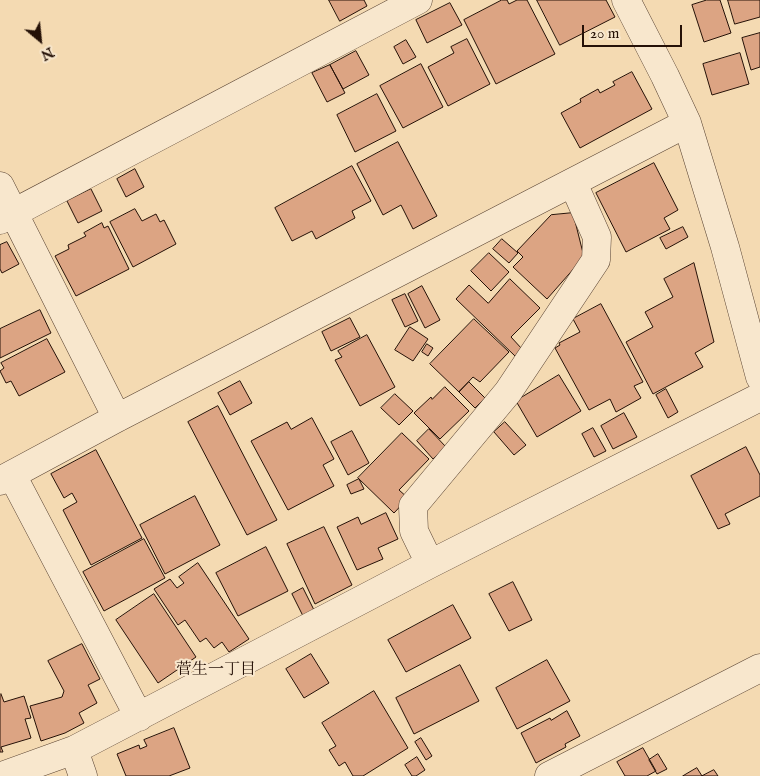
<!DOCTYPE html>
<meta charset="utf-8">
<style>
body{margin:0}
#map{position:relative;width:760px;height:776px;overflow:hidden;background:#f4dab2;font-family:"IM FELL English",serif}
canvas{display:block}
.north{position:absolute;left:15px;top:15px;width:50px;height:50px;-webkit-text-stroke:4px #f8e7cd;paint-order:stroke;rotate:152deg;font-size:14px;font-weight:700;line-height:20px;text-align:center;color:#251107}
.north::after{content:'';display:block;margin:auto;width:18px;height:22px;background:#251107;clip-path:polygon(50% 0,100% 100%,50% 72%,0 100%)}
.scale{position:absolute;left:582px;top:25px;width:100px;height:22px;box-sizing:border-box;border:2px solid #251107;border-top:0;padding-left:6px;font-size:15px;line-height:18px;white-space:nowrap;color:#251107;-webkit-text-stroke:4px #f8e7cd;paint-order:stroke}
</style>
<div id="map">
<canvas width="760" height="776"></canvas>
<div class="north">N</div>
<div class="scale">20 m</div>
</div>
<script>
const c = document.querySelector('canvas').getContext('2d');
c.lineJoin = 'round';
function fill(path, color) { c.fillStyle = color; c.fill(path, 'evenodd'); }
function trace(path, color, width, dash) { c.strokeStyle = color; c.lineWidth = width; c.lineCap = dash ? 'butt' : 'round'; c.setLineDash(dash || []); c.stroke(path); }
function label(font, color, halo, rows, align = 'center') {
  c.font = font + ' "IM FELL English","Noto Serif JP",serif'; c.lineWidth = 4; c.setLineDash([]); c.textBaseline = 'middle'; c.strokeStyle = halo; c.fillStyle = color; for (const [text, x, y, turn = 0] of rows) {
    c.save(); c.translate(x, y); c.rotate((+turn || 0) * Math.PI / 180); c.textAlign = isNaN(turn) ? turn : align; if (halo) c.strokeText(text, 0, 0); c.fillText(text, 0, 0); c.restore();
  }
}
const building = new Path2D(`
 M329 0H364L367 6 340 21Z
 M502 0H507L509 4 517 0H527L555 54 496 84 464 20Z
 M537 0H606L615 17 560 45Z
 M707 0H720L731 33 704 42 692 5Z
 M728 0H760V17L735 24Z
 M450 3 462 25 427 43 416 20Z
 M760 33V67L751 70 742 38Z
 M467 39 490 84 448 106 428 67 454 53 451 47Z
 M406 40 416 57 403 64 394 47Z
 M356 51 369 75 343 89 330 65Z
 M740 53 749 84 712 95 703 64Z
 M421 64 443 107 403 128 380 86Z
 M330 65 345 93 327 102 312 73Z
 M632 72 652 109 580 148 561 113 581 102 580 99 598 89 600 93 615 85 613 82Z
 M377 94 396 131 355 152 337 115Z
 M398 142 437 216 413 229 401 205 383 215 357 164Z
 M654 163 678 210 664 218 670 229 626 252 596 193Z
 M352 166 371 201 352 211 355 218 316 239 312 231 292 241 275 208Z
 M135 169 144 187 126 197 117 179Z
 M91 189 102 211 78 223 67 201Z
 M135 209 142 221 156 214 160 222 164 220 176 244 133 267 110 222Z
 M573 213 584 257 547 299 513 267 523 257 517 251 551 215Z
 M102 223 104 228 108 226 129 269 76 296 55 256 69 249 68 245 86 236 84 233Z
 M683 227 688 237 666 249 660 238Z
 M502 239 518 253 509 263 493 249Z
 M7 242 19 264 2 273 0 269V245Z
 M489 253 509 272 491 291 471 271Z
 M694 263 714 342 695 353 703 367 653 394 626 342 653 327 645 312 673 297 664 279Z
 M510 279 540 308 511 337 522 349 515 356 456 299 469 285 488 303Z
 M422 286 440 320 425 328 408 294Z
 M405 294 418 321 405 327 392 300Z
 M601 304 643 382 634 386 641 398 616 412 610 399 589 410 555 348 560 345 559 343 580 332 573 319Z
 M40 310 51 333 0 358V329Z
 M350 318 360 337 331 351 322 332Z
 M474 319 509 352 480 382 473 377 459 392 430 364Z
 M410 327 428 339 413 361 395 350Z
 M367 335 395 387 360 406 335 360 342 357 338 351Z
 M47 339 65 372 19 396 11 381 6 383 0 371 4 368 1 363Z
 M427 344 433 348 428 356 422 352Z
 M559 375 581 411 537 437 516 401Z
 M240 381 252 403 230 415 218 393Z
 M469 382 485 398 475 408 459 392Z
 M445 387 469 411 440 439 414 413 431 397 432 399Z
 M666 389 678 412 668 418 656 395Z
 M395 394 413 411 399 425 381 408Z
 M218 406 277 520 247 535 188 422Z
 M624 413 637 437 613 449 601 426Z
 M312 418 334 459 323 465 334 486 288 510 251 441 287 422 291 429Z
 M505 422 526 445 514 455 494 432Z
 M593 428 606 451 594 457 582 434Z
 M429 429 446 447 433 459 417 441Z
 M352 431 369 463 348 475 331 442Z
 M402 433 429 459 399 490 408 498 394 513 358 478Z
 M746 447 760 475V496L725 514 730 524 718 529 691 476Z
 M96 450 142 538 91 565 63 510 77 502 72 493 64 498 51 474Z
 M359 479 364 489 351 494 347 485Z
 M195 496 220 545 165 574 140 525Z
 M386 513 398 539 378 548 383 559 357 570 337 527 358 517 361 524Z
 M324 527 352 585 315 604 287 544Z
 M144 539 165 578 104 611 83 572Z
 M266 547 288 591 238 616 216 573Z
 M198 563 249 639 229 652 222 642 214 648 206 638 200 642 185 620 178 625 154 589 170 579 177 588 184 583 179 577Z
 M513 582 532 620 509 631 489 594Z
 M303 588 314 610 303 616 292 594Z
 M154 594 196 657 158 683 116 620Z
 M453 605 471 638 406 672 388 640Z
 M82 644 100 679 88 685 97 703 79 713 84 723 65 733 41 741 30 706 62 697 64 691 48 661Z
 M311 654 329 683 304 698 286 669Z
 M547 660 570 701 517 729 496 688Z
 M460 665 479 701 414 734 396 698Z
 M374 691 408 748 363 776H353L345 762 339 766 329 750 336 746 322 723Z
 M1 694 4 702 24 696 31 718 25 719 31 738 1 747 3 752H0V695Z
 M567 711 580 736 565 744 566 747 536 763 521 733 550 718 551 720Z
 M174 728 190 768 169 776H126L117 754 139 745 140 749 147 746 144 740Z
 M421 738 432 756 426 760 415 742Z
 M643 748 656 771 647 776H625L617 762Z
 M658 754 667 769 657 774 649 760Z
 M417 757 425 770 416 776H412L405 765Z
 M697 768 702 776H683Z
 M714 770 718 776H702Z`);
fill(building, '#dca483');
trace(building, '#251107', 1);
const minor = new Path2D(`
 M626 0 665 76 687 123 725 247 760 377
 M0 186 117 418
 M0 220 418 0
 M12 475 139 717
 M0 481 117 418 687 123
 M430 564 414 531 413 506 508 392 596 260 597 237 573 183
 M74 750 83 776
 M2 776 74 750 430 564 760 397
 M549 776 760 668`);
trace(minor, '#594332', 29);
trace(minor, '#f8e7cd', 28);
label('16px', '#251107', '#f8e7cd', [
 ["菅生一丁目",216,671]
]);
</script>
